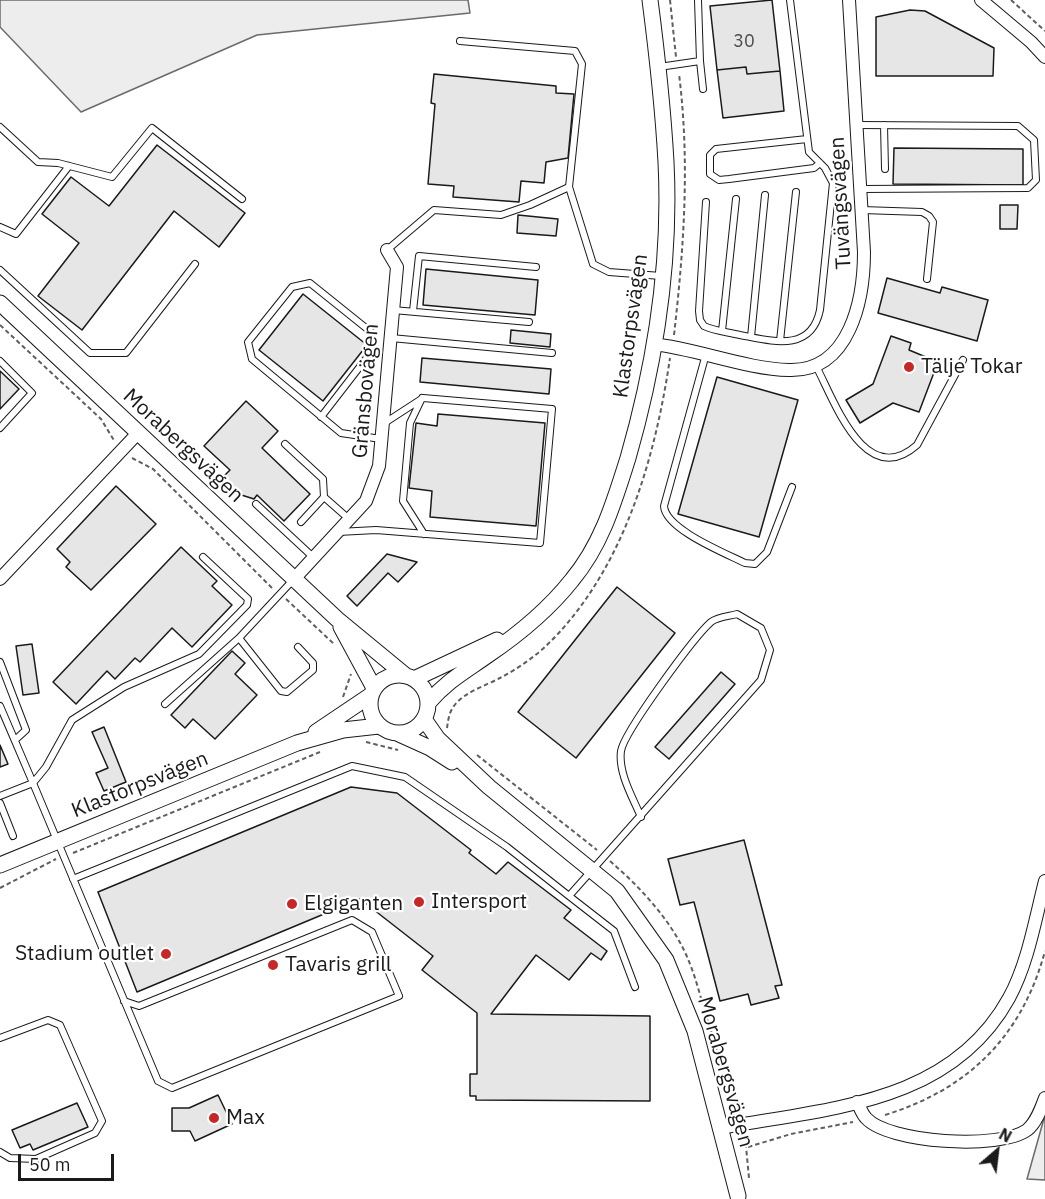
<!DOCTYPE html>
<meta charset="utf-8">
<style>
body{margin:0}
#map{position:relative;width:1045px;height:1199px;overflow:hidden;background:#fff;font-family:"IBM Plex Sans",sans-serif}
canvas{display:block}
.north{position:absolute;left:967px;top:1121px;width:60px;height:60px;-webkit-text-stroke:4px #fff;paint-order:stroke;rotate:28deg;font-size:16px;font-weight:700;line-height:24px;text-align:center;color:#1a1a1a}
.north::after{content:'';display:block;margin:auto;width:21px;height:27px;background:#1a1a1a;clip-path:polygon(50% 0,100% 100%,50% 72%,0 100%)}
.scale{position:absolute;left:18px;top:1154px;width:96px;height:27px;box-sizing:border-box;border:3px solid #1a1a1a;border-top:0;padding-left:8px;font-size:18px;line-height:21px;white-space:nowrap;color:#1a1a1a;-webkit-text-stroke:4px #fff;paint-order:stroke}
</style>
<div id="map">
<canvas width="1045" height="1199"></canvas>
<div class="north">N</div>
<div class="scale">50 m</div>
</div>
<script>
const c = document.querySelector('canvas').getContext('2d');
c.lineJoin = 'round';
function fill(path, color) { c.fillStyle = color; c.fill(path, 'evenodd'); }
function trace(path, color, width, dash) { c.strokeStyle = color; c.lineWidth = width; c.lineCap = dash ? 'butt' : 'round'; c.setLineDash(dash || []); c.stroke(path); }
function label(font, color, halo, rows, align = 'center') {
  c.font = font + ' "IBM Plex Sans",sans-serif'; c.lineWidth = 4.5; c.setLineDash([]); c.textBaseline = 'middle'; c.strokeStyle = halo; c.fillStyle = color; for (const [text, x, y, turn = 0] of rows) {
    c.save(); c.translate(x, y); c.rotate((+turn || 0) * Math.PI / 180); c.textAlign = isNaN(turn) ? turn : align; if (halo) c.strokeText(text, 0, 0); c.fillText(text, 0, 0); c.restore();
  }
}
const green = new Path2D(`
 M0 0H468L470 13 257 35 81 112 0 27Z
 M1045 1115V1180L1027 1179Z`);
fill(green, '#ededed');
trace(green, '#6a6a6a', 1.5);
const building = new Path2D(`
 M772 0 780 71 747 74 746 67 717 70 710 6Z
 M910 10 925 11 994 48 993 76H876V17Z
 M746 67 747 74 780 71 784 111 723 118 717 70Z
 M434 74 556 86V93L574 94 568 158 546 162 544 183 521 181 519 202 453 197 454 186 428 184 435 104 431 103Z
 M157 145 245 213 219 247 174 211 82 330 38 296 79 243 42 214 71 177 109 206Z
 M894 148 1023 149V185L893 184Z
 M1000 205H1018L1017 229H1000Z
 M518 215 558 219 556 236 517 233Z
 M426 269 538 280 535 315 423 305Z
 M887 278 940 293 942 287 988 300 977 341 878 313Z
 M303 294 367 345 323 401 259 350Z
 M511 330 551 334 550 347 510 343Z
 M891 336 911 343 909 350 938 362 919 412 893 403 860 423 846 400 873 384Z
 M422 358 551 369 549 394 420 382Z
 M0 371 19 389 0 409Z
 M717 377 798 400 759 537 678 514Z
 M246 401 278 431 262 448 310 494 284 521 257 495 254 499 232 492 221 479 230 470 204 446Z
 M438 414 545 423 536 526 430 517 432 491 409 488 416 423 437 426Z
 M116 486 156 524 91 590 66 567 70 562 57 549Z
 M181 547 217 581 212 586 232 605 192 647 172 628 140 662 135 658 115 679 107 671 76 704 53 682Z
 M387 554 417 562 398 582 388 573 357 606 347 596Z
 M617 587 675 633 576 758 518 712Z
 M32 644 39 693 23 695 16 646Z
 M232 651 245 663 235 674 257 695 215 739 193 719 185 728 171 715Z
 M721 672 735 684 669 759 655 747Z
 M104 727 126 782 104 791 96 773 108 768 92 732Z
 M0 745 8 764 0 767Z
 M351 787 397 793 471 850 469 853 496 874 508 862 571 910 564 918 607 951 601 960 591 953 569 980 536 955 491 1014 650 1016V1101L476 1100V1096H470V1074H477V1013L422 970 433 956 360 899 137 992 98 892Z
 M744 840 782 985 775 986 779 998 751 1005 748 994 720 1001 694 902 680 905 668 859Z
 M218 1095 232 1124 195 1141 190 1131H172V1108H189Z
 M77 1103 88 1127 33 1150 30 1144 20 1148 12 1130Z`);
fill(building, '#e6e6e6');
trace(building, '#1a1a1a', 1.5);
const service = new Path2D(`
 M700 61 703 89
 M659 67 700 61 698 0
 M857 125 1018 126 1034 140 1036 180 1028 188 861 189
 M884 125 885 169
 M0 127 38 162 58 163 112 177 152 128 242 199
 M807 139 716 149 710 155V174L719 180 729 179 814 168 820 163
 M569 187 593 264 609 272 661 276
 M706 202 699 311 700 320 704 326C714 331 728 332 740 335 772 341 811 353 820 310L833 183 825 168 809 152 790 0
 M862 210 922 212 929 216 933 222 927 279
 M0 227 16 234 69 166
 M387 250 434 210 501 215 530 205 569 187 582 64 575 51 460 41
 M0 270 90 353H126L195 264
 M393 310 529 322
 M413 311 419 256 536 267
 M722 331 736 199
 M751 337 765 195
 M391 338 552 353
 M780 341 796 192
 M706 354 664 506C665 529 725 553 745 563L755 564 767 552 792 487
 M0 361 32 393 0 428
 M816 366C834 400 865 491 917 445L963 360
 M422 398 410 423 403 501 424 534
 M321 417 372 351 371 332 310 283 292 287 248 342 252 359 341 433 381 439
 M285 444 323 479 324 497 349 519
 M256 504 313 557
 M301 522 324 497
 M338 532 376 530 540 543 552 409 423 398 383 424
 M239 638 281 691 287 692 313 670V663L298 647
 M0 662 26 730 15 740
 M165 704 239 638 294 579
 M0 706 33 783 46 767 72 720 124 687 199 654 247 605 248 599 203 557
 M0 796 33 783 158 1081 172 1088 399 996 372 932 352 920 139 1006 124 1001
 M0 803 13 836
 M73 879 352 766 405 777 507 847 569 896 761 680 770 650 761 628 737 614C730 616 717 617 711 622 694 637 624 732 621 751 618 773 633 798 641 817
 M569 896 614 931 635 987
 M0 1038 48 1020 60 1025 102 1121 95 1133 36 1159 10 1158 0 1152`);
const minor = new Path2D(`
 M981 0 1031 42 1045 57
 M653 344C698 349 746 369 789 370 850 372 864 299 864 252L849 0
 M0 579 138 433
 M294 579 366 501 379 466 397 267 387 250
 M857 1102C860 1107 862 1114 866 1118 888 1143 1000 1150 1027 1130 1036 1123 1041 1109 1045 1098
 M721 1128C827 1108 950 1105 1009 998 1028 963 1035 920 1045 881`);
const tertiary = new Path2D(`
 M0 303 337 619 405 675
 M341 627 374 688
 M370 704a29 29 0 1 1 58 0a29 29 0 1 1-58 0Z
 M414 679 497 640
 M428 703C448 680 464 672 488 655 519 634 549 609 572 580 602 544 614 502 628 458 655 364 671 261 666 162 663 108 657 54 650 0
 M424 719 438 739 489 787 617 891 666 960 695 1031 738 1196
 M316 732 371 695
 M399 734 430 748 452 762
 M0 865 297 743 343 730 379 726`);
trace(service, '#1a1a1a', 8);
trace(minor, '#1a1a1a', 14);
trace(tertiary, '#1a1a1a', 17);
trace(new Path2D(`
 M670 0 676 57
 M1011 0 1045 31
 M0 325 101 419 115 442
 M674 335C684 247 690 162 679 74
 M132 458 153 469 272 588
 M286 599 334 644
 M343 697 351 674
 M447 728C448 721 449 712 454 706 464 692 485 686 500 678 517 669 535 657 549 643 623 570 655 460 670 358
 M366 742 398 750
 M477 755 597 850
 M73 853 320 752
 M610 861C641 888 672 921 688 959 697 980 702 1004 709 1025
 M0 888 56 859
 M711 1031 729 1091 740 1113
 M885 1115C969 1089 1022 1036 1045 951
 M745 1136 749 1178
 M748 1147 791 1134 853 1122`), '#5f5f5f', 2, [4.5, 3]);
trace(service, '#fff', 6);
trace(minor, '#fff', 12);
trace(tertiary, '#fff', 15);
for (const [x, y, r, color] of [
 [909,367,6,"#c62828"],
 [419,902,6,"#c62828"],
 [292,904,6,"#c62828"],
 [166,954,6,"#c62828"],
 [273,965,6,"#c62828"],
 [214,1118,6,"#c62828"]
]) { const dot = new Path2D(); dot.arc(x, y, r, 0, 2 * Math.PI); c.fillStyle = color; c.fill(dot); trace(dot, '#fff', 2); }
label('18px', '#4d4d4d', null, [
 ["30",744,42]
]);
label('21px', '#1a1a1a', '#fff', [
 ["Tuvängsvägen",841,203,-93],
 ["Klastorpsvägen",631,326,-82],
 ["Gränsbovägen",366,391,-85],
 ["Morabergsvägen",183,446,43],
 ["Klastorpsvägen",140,785,-22],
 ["Morabergsvägen",725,1072,74]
]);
label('21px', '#1a1a1a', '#fff', [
 ["Tälje Tokar",921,367],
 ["Intersport",431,902],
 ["Elgiganten",304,904],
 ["Stadium outlet",154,954,"right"],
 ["Tavaris grill",285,965],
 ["Max",226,1118]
], 'left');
</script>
